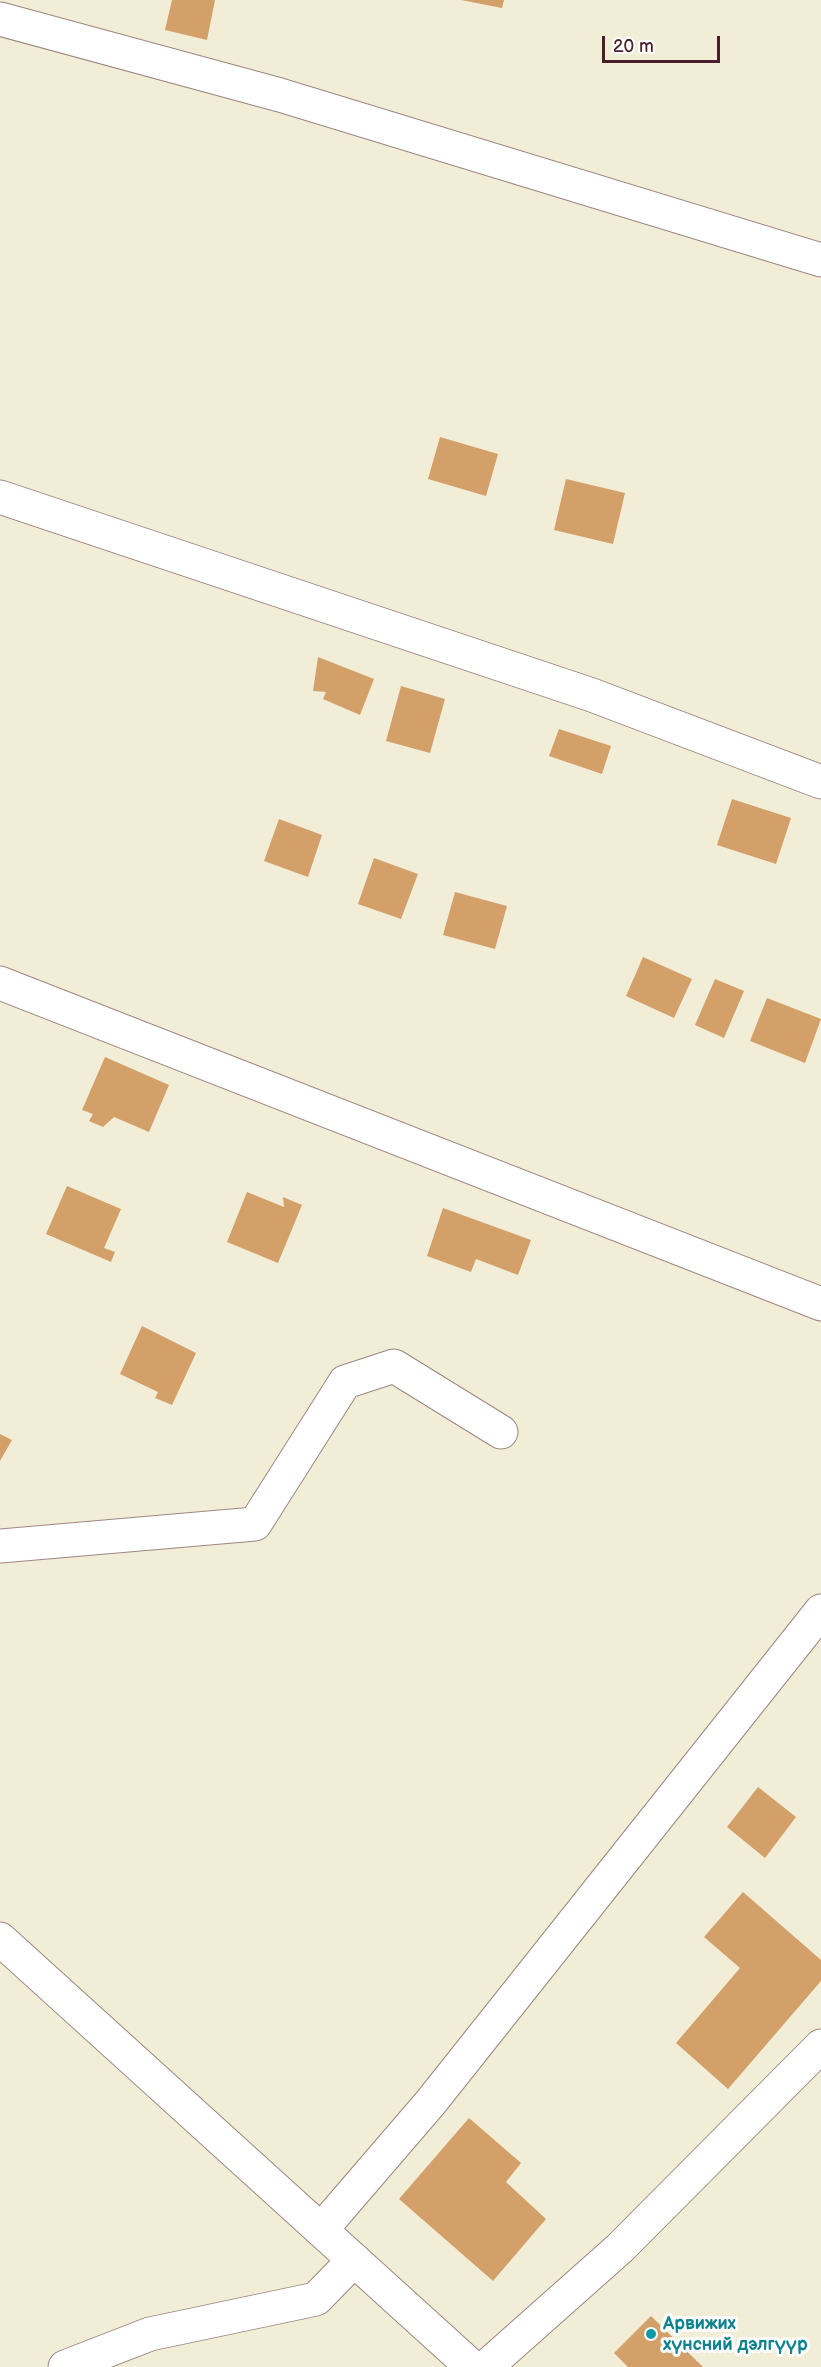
<!DOCTYPE html>
<meta charset="utf-8">
<style>
body{margin:0}
#map{position:relative;width:821px;height:2367px;overflow:hidden;background:#f1edd7;font-family:"Balsamiq Sans",sans-serif}
canvas{display:block}
.scale{position:absolute;left:602px;top:36px;width:118px;height:27px;box-sizing:border-box;border:3px solid #4a1f2b;border-top:0;padding-left:8px;font-size:18px;line-height:21px;white-space:nowrap;color:#4a1f2b;-webkit-text-stroke:4px #fff;paint-order:stroke}
</style>
<div id="map">
<canvas width="821" height="2367"></canvas>
<div class="scale">20 m</div>
</div>
<script>
const c = document.querySelector('canvas').getContext('2d');
c.lineJoin = 'round';
function fill(path, color) { c.fillStyle = color; c.fill(path, 'evenodd'); }
function trace(path, color, width, dash) { c.strokeStyle = color; c.lineWidth = width; c.lineCap = dash ? 'butt' : 'round'; c.setLineDash(dash || []); c.stroke(path); }
function label(font, color, halo, rows, align = 'center') {
  c.font = font + ' "Balsamiq Sans",sans-serif'; c.lineWidth = 6; c.setLineDash([]); c.textBaseline = 'middle'; c.strokeStyle = halo; c.fillStyle = color; for (const [text, x, y, turn = 0] of rows) {
    c.save(); c.translate(x, y); c.rotate((+turn || 0) * Math.PI / 180); c.textAlign = isNaN(turn) ? turn : align; if (halo) c.strokeText(text, 0, 0); c.fillText(text, 0, 0); c.restore();
  }
}
fill(new Path2D(`
 M172 0H215L207 40 165 30Z
 M461 0H504L502 8Z
 M440 437 498 454 486 496 428 479Z
 M566 479 625 493 613 544 554 530Z
 M318 657 374 679 360 715 323 699 326 692 313 691Z
 M401 686 445 699 430 753 386 741Z
 M559 729 611 746 602 774 549 756Z
 M732 799 791 818 776 864 717 845Z
 M279 819 322 835 308 877 264 861Z
 M374 858 418 874 401 919 358 904Z
 M455 892 507 906 495 949 443 935Z
 M643 957 692 979 674 1018 626 996Z
 M715 979 744 991 724 1038 695 1025Z
 M767 998 821 1019 805 1063 750 1041Z
 M105 1057 169 1085 149 1132 114 1117 103 1127 89 1121 93 1114 82 1110Z
 M67 1186 121 1209 104 1248 115 1252 111 1262 46 1234Z
 M247 1192 284 1207 283 1197 302 1205 278 1263 227 1242Z
 M443 1208 531 1240 518 1275 476 1259 471 1272 427 1256Z
 M142 1326 196 1353 172 1405 155 1398 158 1392 120 1374Z
 M0 1434 12 1440 0 1461Z
 M758 1787 796 1817 765 1858 727 1827Z
 M743 1892 821 1960V1981L728 2089 676 2043 740 1968 704 1937Z
 M469 2118 521 2163 506 2182 546 2219 493 2281 399 2199Z
 M651 2316 703 2367H628L614 2353Z`), '#d4a069');
const street = new Path2D(`
 M0 19 280 95 821 260
 M0 497 592 695 821 782
 M0 983 821 1304
 M0 1546 255 1524 345 1382 394 1366 501 1432
 M321 2230 431 2102 821 1611
 M65 2367 150 2334 316 2299 354 2260
 M486 2367 620 2248 821 2046`);
const secondary = new Path2D(`
 M0 1939 472 2367`);
trace(street, '#9e8681', 35);
trace(secondary, '#9e8681', 35);
trace(street, '#fff', 33);
trace(secondary, '#fff', 33);
for (const [x, y, r, color] of [
 [651,2334,6,"#0f9aa8"]
]) { const dot = new Path2D(); dot.arc(x, y, r, 0, 2 * Math.PI); c.fillStyle = color; c.fill(dot); trace(dot, '#fff', 2); }
label('bold 18px', '#0d838f', '#fff', [
 ["Арвижих",663,2324],
 ["хүнсний дэлгүүр",663,2345]
], 'left');
</script>
